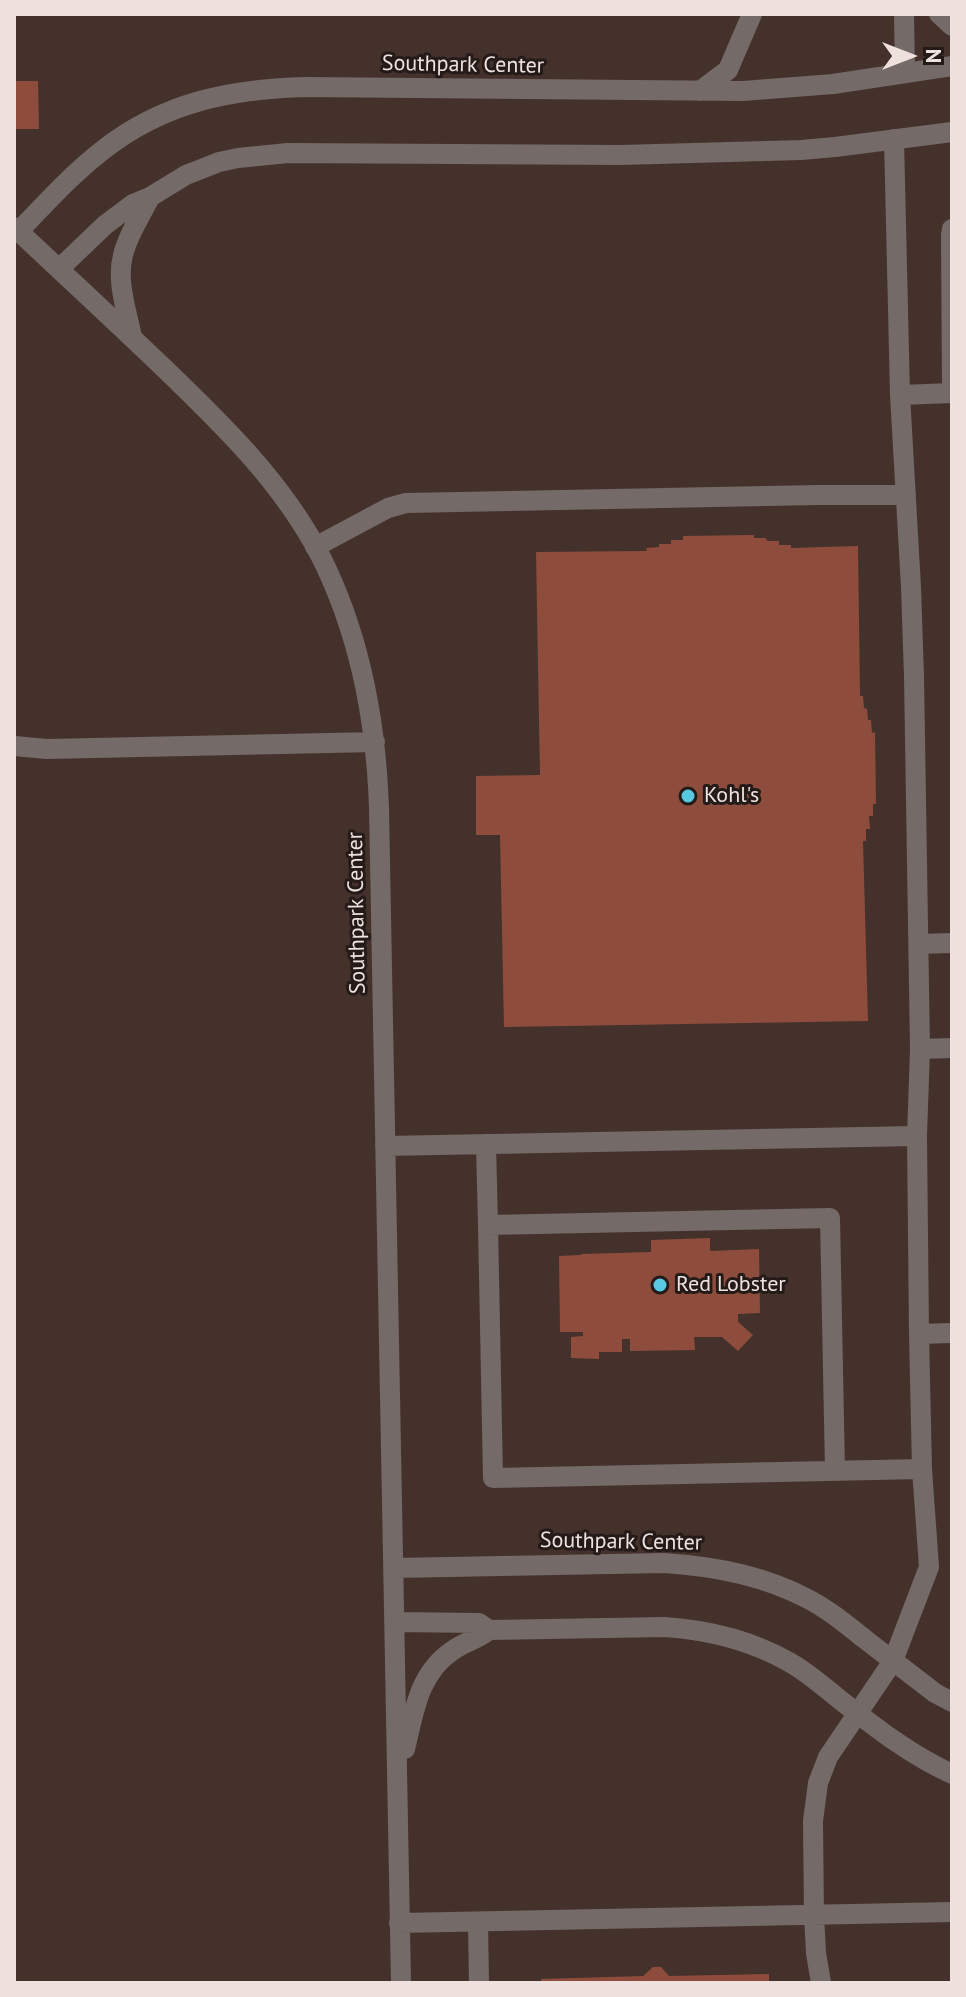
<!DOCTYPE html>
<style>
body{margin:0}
#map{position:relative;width:966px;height:1997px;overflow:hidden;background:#44312c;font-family:"PT Sans",sans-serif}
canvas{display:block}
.frame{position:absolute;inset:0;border:16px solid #eee1de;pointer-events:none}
.north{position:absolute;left:870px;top:16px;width:80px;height:80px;-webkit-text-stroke:6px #241b19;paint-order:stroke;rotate:90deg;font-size:22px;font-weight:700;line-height:32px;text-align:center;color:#eee1de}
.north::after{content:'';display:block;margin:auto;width:28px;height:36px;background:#eee1de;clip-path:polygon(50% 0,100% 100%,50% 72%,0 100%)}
</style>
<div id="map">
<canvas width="966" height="1997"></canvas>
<div class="frame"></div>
<div class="north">N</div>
</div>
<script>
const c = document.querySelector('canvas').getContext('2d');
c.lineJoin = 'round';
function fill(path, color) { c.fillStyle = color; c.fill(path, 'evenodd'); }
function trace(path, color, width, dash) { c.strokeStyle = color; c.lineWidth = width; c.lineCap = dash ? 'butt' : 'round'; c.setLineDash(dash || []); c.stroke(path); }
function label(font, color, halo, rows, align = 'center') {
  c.font = font + ' "PT Sans",sans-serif'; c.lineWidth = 6; c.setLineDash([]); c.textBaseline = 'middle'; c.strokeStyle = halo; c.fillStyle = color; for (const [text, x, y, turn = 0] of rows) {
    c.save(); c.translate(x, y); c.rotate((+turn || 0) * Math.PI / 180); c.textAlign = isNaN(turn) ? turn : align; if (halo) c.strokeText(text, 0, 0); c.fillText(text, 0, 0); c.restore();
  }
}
fill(new Path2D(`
 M14 81H38L39 129H14Z
 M754 535V538H766L767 541H779V545H791V548L858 546 860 696H863L864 708 867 709 868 720H871L872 733 875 732 876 804H873V816H869L870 829H866V841H863L868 1021 504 1027 500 835H476V776L540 775 536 552 647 551 646 548 659 547V544H671V540H683V536Z
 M710 1238V1251L759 1249 760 1313 738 1314V1322L753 1335 738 1351 722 1337H694L695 1350 630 1351V1339H622V1352H599V1359L571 1358V1337L583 1336V1332H560L559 1256 581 1255V1254L651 1252V1240Z
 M653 1967H661L669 1976 769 1974V1983H541V1979L643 1976Z`), '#8e4d3c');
trace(new Path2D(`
 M904 14 905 73
 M939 14 952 26
 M700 91 728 70 752 14
 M14 227C64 274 115 321 165 369 223 425 282 482 320 555 360 634 376 719 379 808L401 1983
 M952 229 951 235 952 391
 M19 231C46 203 72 174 103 150 164 102 231 89 306 87L743 91 833 84 952 66
 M60 268 105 225 133 204 150 197 186 175 219 162 238 158 288 153 620 155 801 150 835 147 952 132
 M132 337C127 312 116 281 123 255 128 234 141 216 150 197
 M900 395 952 393
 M315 547 388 508 406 503 818 495H906
 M14 746 47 749 375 742
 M919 944 952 943
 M920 1049 952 1048
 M486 1144 488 1225
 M385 1146 917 1136
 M919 1334 952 1333
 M835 1471 830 1218 488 1225 493 1478 922 1469
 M394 1568 664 1563C713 1566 762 1575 806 1598 828 1609 847 1625 866 1640 889 1658 912 1675 935 1693L952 1702
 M395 1622 479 1623 489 1630 665 1627C709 1630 752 1641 789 1662 807 1672 823 1686 839 1699 875 1727 910 1755 952 1774
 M405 1749C414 1713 418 1674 452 1651 464 1642 477 1640 489 1630
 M478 1922 479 1983
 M399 1923 952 1912
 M821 1983 816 1953 814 1915 813 1821 818 1783 828 1757 893 1661 929 1567 922 1469 919 1334 917 1136 920 1049 914 676 911 587 900 395 894 139`), '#746a67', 20);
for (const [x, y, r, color] of [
 [688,796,8,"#57c9e3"],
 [660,1285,8,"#57c9e3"]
]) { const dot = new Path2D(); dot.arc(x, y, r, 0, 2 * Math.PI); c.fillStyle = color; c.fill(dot); trace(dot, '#241b19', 3); }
label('22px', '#eee1de', '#241b19', [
 ["Southpark Center",463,65,1],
 ["Southpark Center",357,913,-91],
 ["Southpark Center",621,1542,1]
]);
label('22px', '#eee1de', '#241b19', [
 ["Kohl's",704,796],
 ["Red Lobster",676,1285]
], 'left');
</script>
